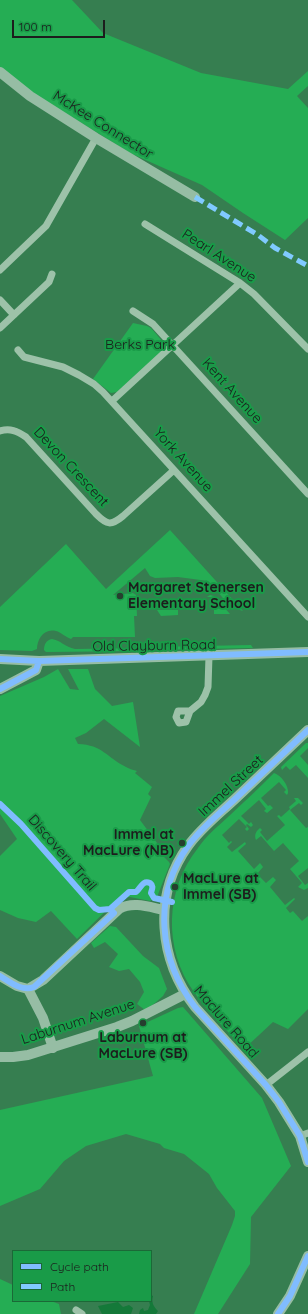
<!DOCTYPE html>
<style>
body{margin:0}
#map{position:relative;width:308px;height:1314px;overflow:hidden;background:#367e50;font-family:Quicksand,sans-serif}
canvas{display:block}
.legend{position:absolute;left:12px;top:1250px;width:140px;height:52px;box-sizing:border-box;background:#199b48;border:1px solid #1b6937;margin:0;padding:5px 7px;list-style:none;font-size:12px;color:#1d1d1d}
.legend li{display:flex;align-items:center;gap:8px;height:20px}
.legend b{width:20px;border:1px solid #1b6937}
.scale{position:absolute;left:12px;top:20px;width:93px;height:18px;box-sizing:border-box;border:2px solid #1d1d1d;border-top:0;padding-left:5px;font-size:12px;line-height:14px;white-space:nowrap;color:#1d1d1d;-webkit-text-stroke:3px #199b48;paint-order:stroke}
</style>
<div id="map">
<canvas width="308" height="1314"></canvas>
<ul class="legend">
<li><b style="height:5px;background:#80bcff"></b>Cycle path</li>
<li><b style="height:5px;background:#80caff"></b>Path</li>
</ul>
<div class="scale">100 m</div>
</div>
<script>
const c = document.querySelector('canvas').getContext('2d');
c.lineJoin = 'round';
function fill(path, color) { c.fillStyle = color; c.fill(path, 'evenodd'); }
function trace(path, color, width, dash) { c.strokeStyle = color; c.lineWidth = width; c.lineCap = dash ? 'butt' : 'round'; c.setLineDash(dash || []); c.stroke(path); }
function label(font, color, halo, rows, align = 'center') {
  c.font = font + ' Quicksand,sans-serif'; c.lineWidth = 4; c.setLineDash([]); c.textBaseline = 'middle'; c.strokeStyle = halo; c.fillStyle = color; for (const [text, x, y, turn = 0] of rows) {
    c.save(); c.translate(x, y); c.rotate((+turn || 0) * Math.PI / 180); c.textAlign = isNaN(turn) ? turn : align; if (halo) c.strokeText(text, 0, 0); c.fillText(text, 0, 0); c.restore();
  }
}
fill(new Path2D(`
 M0 0H72L103 33 201 73 288 89 308 71V86L297 96 308 108V218L285 240 243 213 202 185 132 154 31 92 0 68Z
 M133 323 147 326 151 328 163 342 164 346 161 352 117 392 111 393 93 379Z
 M170 530 243 611C227 607 219 592 208 581L178 577 155 578 150 576 145 568 113 595 133 593 136 595 137 616H134L135 637H73L71 639C65 637 61 632 56 631 44 628 37 639 37 649L32 651 0 650V607L66 544 106 589Z
 M210 595 214 596 230 614H214V597H207Z
 M157 610H178V615L161 616Z
 M52 639C60 640 65 647 75 649L143 648V651L46 652 44 650C44 645 46 640 52 639Z
 M251 645 253 648 152 650V647Z
 M58 669 70 689 79 690 68 669H88L95 689 112 706 133 702 140 747 104 719 86 733 75 738 78 744C103 745 106 757 126 767 129 769 134 770 137 771L135 773 152 787 148 794 151 797 140 820 163 851 161 854 169 862 170 864 157 897 150 901 130 897 119 898 77 939 51 911 36 922 18 918 0 910V856L17 839 0 814V696L44 677Z
 M306 743H308V748L300 756 308 765V778L296 765 290 770 286 766 282 770 281 767Z
 M274 773C281 775 289 786 288 793L287 795 284 792 286 790 279 782 261 798 268 806 270 805 273 808 267 813 264 811 266 809 259 800 241 816 249 824 251 822 253 825 251 827 247 824 246 825 249 829 247 831 245 829 247 827 239 819 222 835 229 843 231 841 232 842 227 847 232 852 245 842 246 844 238 851 254 869 260 863 263 867 257 874 266 883 273 877 276 880 270 887 285 905 294 898 295 899 286 908 290 913 293 911 302 921 308 916V1009L288 1029 273 1022 244 1049C228 1031 208 1013 194 992 163 949 165 889 198 848 206 836 217 827 228 817 243 803 259 788 274 773Z
 M294 798H298L303 803 301 805 299 803 290 810 306 828 308 827V868L298 876 305 885 308 883V888L304 890 298 887 302 883 290 869 299 861 283 843 274 851 261 836 256 840C254 835 256 831 260 828L262 830 260 832 267 841 285 825 277 816 279 815 281 817 290 809 289 807 296 801Z
 M110 926 116 927 143 956 159 968 167 989 163 996 148 1009 145 1010 137 1004 144 992 140 982 129 969 119 971 109 967 118 954 105 942 94 948 91 943Z
 M183 1007 262 1098 291 1166 251 1217 250 1264 218 1314H194L232 1225 235 1216V1211L217 1188 209 1174 184 1154 164 1148 160 1144 126 1134 86 1146 64 1161 40 1189 0 1206V1110L153 1076 139 1026 178 1008Z
 M0 1279 13 1285V1301H51L59 1304 61 1314H0Z`), '#25ad54');
fill(new Path2D(`
 M151 1295 153 1296C151 1303 154 1307 158 1311L156 1314H139L140 1310 143 1308 144 1311 148 1310 150 1305 149 1301H151Z
 M118 1302 123 1307 129 1305 133 1308 131 1314H102L98 1306Z`), '#147939');
trace(new Path2D(`
 M145 224 240 283 254 294 308 349
 M0 270 46 226 96 138
 M0 300 14 315
 M133 311 153 324 308 494
 M0 328 49 282 52 274
 M18 350 24 357 63 367 79 375 94 384 103 392 308 617
 M112 401 240 283
 M0 431C10 428 17 431 26 437L96 514C107 525 111 526 123 516L174 470
 M190 711 186 722 179 723 176 717 178 711H190L201 702 205 695 208 687 209 656
 M266 1085 308 1052
 M300 1136 308 1133
 M76 1310 82 1314`), '#9dc2a9', 7);
trace(new Path2D(`
 M0 72 30 96 96 138 195 197
 M0 659 39 661 308 652
 M0 689 36 670 39 661
 M308 730C284 753 259 776 235 799 219 814 201 828 188 846 152 896 159 960 195 1007L266 1085 279 1102 300 1136 308 1162
 M0 976 17 986 28 989 43 980 119 909C133 901 149 907 164 910
 M28 989 43 1018 53 1048
 M0 1057H13L28 1055 117 1027 132 1021 185 994
 M278 1314 290 1296 308 1256`), '#96bda4', 10);
trace(new Path2D(`
 M195 197 258 235 275 248 308 266`), '#80caff', 5, [10, 5]);
trace(new Path2D(`
 M0 659 39 661 308 652
 M0 689 36 670 39 661
 M308 730C284 753 259 776 235 799 219 814 201 828 188 846 152 896 159 960 195 1007L266 1085 279 1102 300 1136 308 1162
 M0 804 21 824 95 908 99 910 110 909
 M110 909 129 892H136C141 888 142 880 150 883 154 886 152 889 151 893L154 898 172 902
 M0 976C10 982 22 992 34 987L114 913 110 909
 M278 1314 290 1296 308 1256`), '#80bcff', 6);
for (const [x, y, r, color] of [
 [120,596,4,"#263f2f"],
 [182,843,4,"#263f2f"],
 [175,887,4,"#263f2f"],
 [143,1023,4,"#263f2f"]
]) { const dot = new Path2D(); dot.arc(x, y, r, 0, 2 * Math.PI); c.fillStyle = color; c.fill(dot); trace(dot, '#199b48', 1.5); }
label('14px', '#1d1d1d', '#199b48', [
 ["McKee Connector",103,125,32],
 ["Pearl Avenue",219,256,33],
 ["Kent Avenue",232,391,48],
 ["York Avenue",183,460,48],
 ["Devon Crescent",71,467,47],
 ["Old Clayburn Road",154,646,-1],
 ["Immel Street",231,786,-43],
 ["Discovery Trail",62,853,49],
 ["Laburnum Avenue",78,1022,-18],
 ["Maclure Road",226,1022,49]
]);
label('14px', '#1b1d1c', '#199b48', [
 ["Berks Park",140,345]
]);
label('bold 14px', '#1d1d1d', '#199b48', [
 ["Margaret Stenersen",128,588],
 ["Elementary School",128,604],
 ["Immel at",174,835,"right"],
 ["MacLure (NB)",174,851,"right"],
 ["MacLure at",183,879],
 ["Immel (SB)",183,895],
 ["Laburnum at",143,1038,"center"],
 ["MacLure (SB)",143,1054,"center"]
], 'left');
</script>
